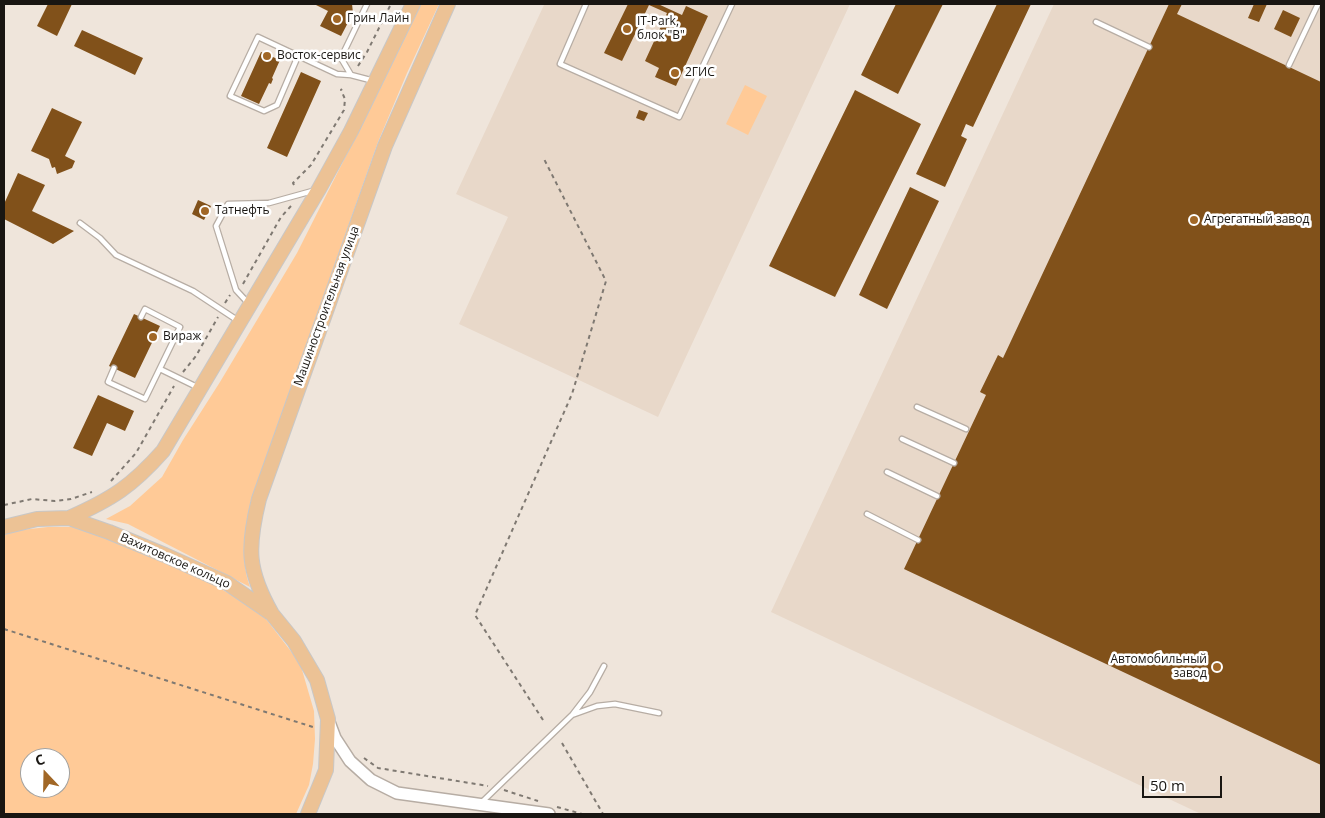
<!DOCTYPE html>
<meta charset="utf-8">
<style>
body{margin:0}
#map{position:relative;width:1325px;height:818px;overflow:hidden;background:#efe5db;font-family:"Open Sans",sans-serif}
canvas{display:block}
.frame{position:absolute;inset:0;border:5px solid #191612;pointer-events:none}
.north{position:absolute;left:20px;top:748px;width:50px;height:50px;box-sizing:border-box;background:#fff;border:1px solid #a3a2a0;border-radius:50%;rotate:339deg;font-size:14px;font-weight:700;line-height:20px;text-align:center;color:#191612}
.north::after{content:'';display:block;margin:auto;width:18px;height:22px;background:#a16726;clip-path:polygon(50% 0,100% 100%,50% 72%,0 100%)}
.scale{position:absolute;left:1142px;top:776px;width:80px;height:22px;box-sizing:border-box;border:2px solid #191612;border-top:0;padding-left:6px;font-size:15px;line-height:18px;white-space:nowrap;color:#191612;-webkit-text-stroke:4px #fff;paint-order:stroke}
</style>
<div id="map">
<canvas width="1325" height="818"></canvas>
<div class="frame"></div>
<div class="north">С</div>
<div class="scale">50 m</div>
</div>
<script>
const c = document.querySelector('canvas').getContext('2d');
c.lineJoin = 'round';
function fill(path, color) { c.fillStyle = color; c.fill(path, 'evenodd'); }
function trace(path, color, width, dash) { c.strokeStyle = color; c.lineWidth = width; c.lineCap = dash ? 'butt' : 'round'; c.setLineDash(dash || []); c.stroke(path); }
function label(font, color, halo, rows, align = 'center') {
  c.font = font + ' "Open Sans",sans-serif'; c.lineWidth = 5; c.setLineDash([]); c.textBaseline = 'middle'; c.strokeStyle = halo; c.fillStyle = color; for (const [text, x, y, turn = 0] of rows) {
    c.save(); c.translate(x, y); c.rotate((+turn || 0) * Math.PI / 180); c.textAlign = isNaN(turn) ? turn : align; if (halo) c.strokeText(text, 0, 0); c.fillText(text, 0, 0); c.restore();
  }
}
fill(new Path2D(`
 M543 4H850L658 417 459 324 508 217 456 194 544 5Z
 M1054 4H1321V814H1201L771 612Z`), '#e8d8c9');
fill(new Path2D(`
 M417 4H439L407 73 378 142 251 501C245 529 240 558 250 587L128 524 106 519 130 506 162 477 183 440 220 382 297 253 361 126Z
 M745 85 767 96 748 135 726 124Z
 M48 527H74L98 533 195 575 247 603 266 619 300 663 314 711 315 739 313 764 309 785 296 814H4V534L21 530ZM30 758H60V788H30Z`), '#ffca97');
fill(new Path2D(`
 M48 4H72L57 36 37 26Z
 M314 4H352L353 13 341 36 320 26 328 11Z
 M628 4H658L682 15 686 6 708 16 676 86 655 77 659 68 645 61 667 13 649 5 622 61 604 53Z
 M896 4H943L898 94 861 75Z
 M997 4H1031L973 127 966 124 961 136 967 139 945 187 916 174Z
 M1169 4H1182L1177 14 1321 82V765L904 569 986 395 980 392 998 355 1003 358Z
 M1254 4H1267L1259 22 1248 18Z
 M1283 10 1300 18 1291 37 1274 29Z
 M82 30 143 58 135 75 74 46Z
 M261 52 280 60 272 78 273 79 271 84 269 83 259 104 241 96Z
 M301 72 321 81 287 157 267 148Z
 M855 90 921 124 835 297 769 266Z
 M52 108 82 122 65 156 75 161 72 168 57 174 55 167 52 168 49 159 31 151Z
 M639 110 648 113 644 121 636 118Z
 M18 173 45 185 32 211 74 231 53 244 4 219V204Z
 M910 187 939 201 887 309 859 295Z
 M198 200 211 206 204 220 192 214Z
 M134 314 160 326 135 378 109 366Z
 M98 395 134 411 125 431 107 423 92 456 73 448Z`), '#81511a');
const service = new Path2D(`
 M367 4 341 58 351 75 374 81
 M586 4 560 64 679 117 732 4
 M1096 22 1149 47
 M298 56 277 105 264 111 230 96 258 37 337 74 351 75
 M1289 65 1318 4
 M80 223 100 238 116 255 193 291 237 320
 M249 304 236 290 216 226 228 204 269 203 316 190
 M114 368 108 382 145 399 180 327 145 309 141 317
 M160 369 199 388
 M917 407 966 429
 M902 439 954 463
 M887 472 937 496
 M867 514 918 540
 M573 714 590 692 604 666
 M482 802 572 715 597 706 615 704 659 713`);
const tertiary = new Path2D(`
 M329 722 335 738 350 761 371 780 397 793 549 814`);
const primary = new Path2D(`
 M69 518C112 499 132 486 163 451L319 189 351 131 413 4
 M4 527 37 519 69 518 109 532 165 555 227 583 272 614 294 641 317 680 328 719 326 770 308 814
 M272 614C247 570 247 548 259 499L385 146 448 4`);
trace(service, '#b7ada4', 7);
trace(tertiary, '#b7ada4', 14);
trace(primary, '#c8c7c6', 16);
trace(new Path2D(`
 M358 66 367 52 391 4
 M294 185 293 183 311 165 344 110 345 99 341 90 342 89
 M243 284 281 217 291 206
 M225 303 230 295
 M183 372 196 356 218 317
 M111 481 136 453 174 386
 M4 505 32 499 55 501 71 499 92 492
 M4 629 316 728
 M543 720 475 615 572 394 606 281 543 157
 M562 743 603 814
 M364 758 378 768 488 786
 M504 790 538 801
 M557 807 582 814`), '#7f7972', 2, [4, 4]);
trace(service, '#fff', 4.5);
trace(tertiary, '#fff', 11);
trace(primary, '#ecc295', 14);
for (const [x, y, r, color] of [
 [337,19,5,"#a16726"],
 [627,29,5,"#a16726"],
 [267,56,5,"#a16726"],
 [675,73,5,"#a16726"],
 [205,211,5,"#a16726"],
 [1194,220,5,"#a16726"],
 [153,337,5,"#a16726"],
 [1217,667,5,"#a16726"]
]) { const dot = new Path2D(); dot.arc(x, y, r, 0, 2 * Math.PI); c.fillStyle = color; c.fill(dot); trace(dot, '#fff', 2); }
label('12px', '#191612', '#fff', [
 ["Грин Лайн",347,19],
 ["IT-Park,",637,22],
 ["блок \"В\"",637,36],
 ["Восток-сервис",277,56],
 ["2ГИС",685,73],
 ["Татнефть",215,211],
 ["Агрегатный завод",1204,220],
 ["Вираж",163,337],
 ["Автомобильный",1207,660,"right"],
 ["завод",1207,674,"right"]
], 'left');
label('12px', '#191612', '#fff', [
 ["Машиностроительная улица",327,306,-70],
 ["Вахитовское кольцо",175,561,24]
]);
</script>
